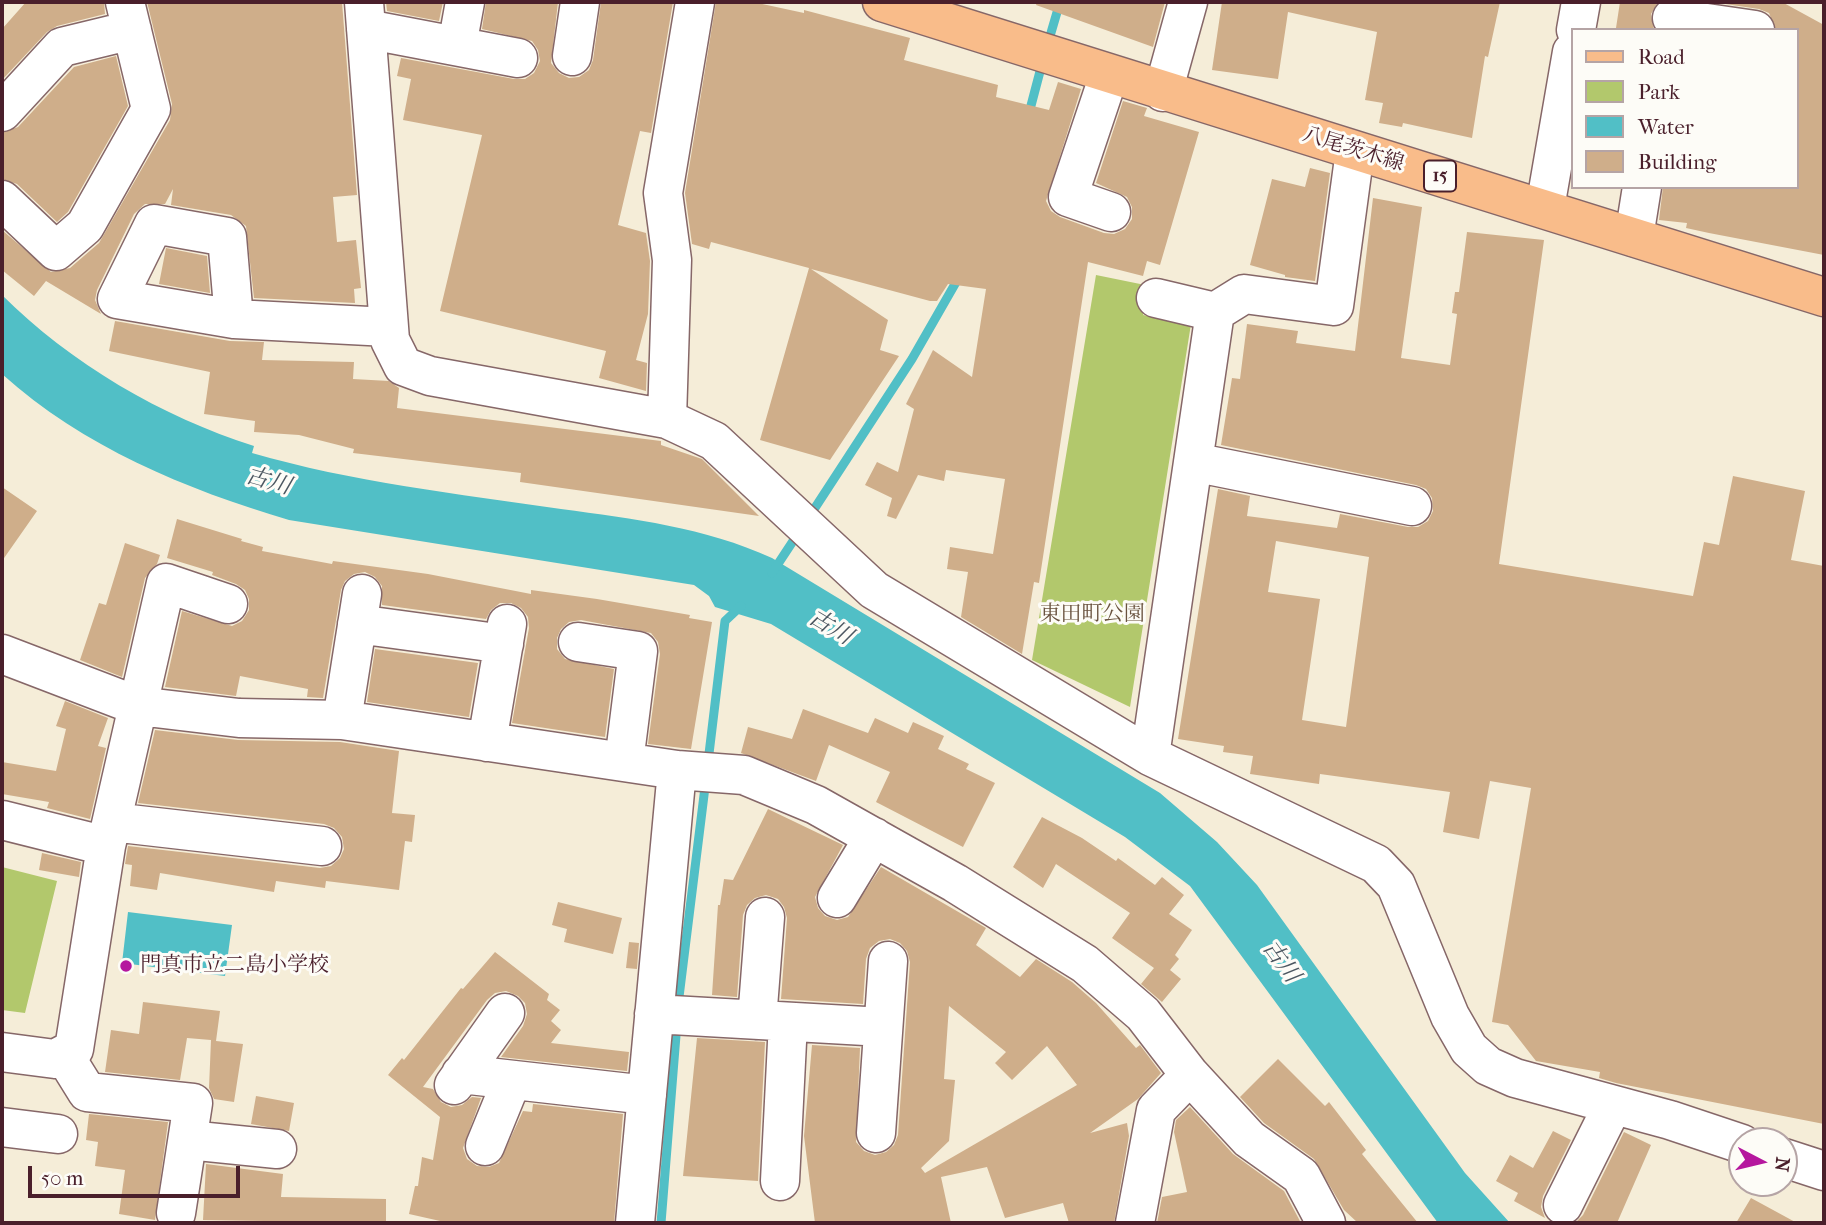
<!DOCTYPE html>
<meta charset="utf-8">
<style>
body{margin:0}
#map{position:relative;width:1826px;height:1225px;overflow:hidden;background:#f5edd8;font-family:"IM FELL French Canon",serif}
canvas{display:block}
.frame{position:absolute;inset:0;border:4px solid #4a1f2b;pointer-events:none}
.legend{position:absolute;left:1571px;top:28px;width:228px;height:161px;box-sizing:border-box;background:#fdfcf7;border:2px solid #b5a4a5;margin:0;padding:9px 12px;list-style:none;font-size:21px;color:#4a1f2b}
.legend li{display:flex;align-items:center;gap:14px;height:35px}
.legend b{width:35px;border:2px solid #b5a4a5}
.north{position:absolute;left:1728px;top:1127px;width:70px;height:70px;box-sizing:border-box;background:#fdfcf7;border:2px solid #b5a4a5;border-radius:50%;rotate:97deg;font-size:19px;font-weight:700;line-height:28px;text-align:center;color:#4a1f2b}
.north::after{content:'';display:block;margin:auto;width:24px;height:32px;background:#b5179e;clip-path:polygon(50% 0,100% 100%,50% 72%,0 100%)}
.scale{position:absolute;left:28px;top:1166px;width:212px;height:32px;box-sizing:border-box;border:4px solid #4a1f2b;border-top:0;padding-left:9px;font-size:21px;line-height:24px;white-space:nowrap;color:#4a1f2b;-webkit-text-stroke:5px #fdfcf7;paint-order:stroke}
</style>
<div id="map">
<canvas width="1826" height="1225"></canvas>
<div class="frame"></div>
<ul class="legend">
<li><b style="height:9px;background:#f9bc8a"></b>Road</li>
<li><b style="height:19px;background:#b2c86c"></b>Park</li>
<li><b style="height:19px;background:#51bfc6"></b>Water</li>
<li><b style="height:19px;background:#cfae8a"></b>Building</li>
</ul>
<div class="north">N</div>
<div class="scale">50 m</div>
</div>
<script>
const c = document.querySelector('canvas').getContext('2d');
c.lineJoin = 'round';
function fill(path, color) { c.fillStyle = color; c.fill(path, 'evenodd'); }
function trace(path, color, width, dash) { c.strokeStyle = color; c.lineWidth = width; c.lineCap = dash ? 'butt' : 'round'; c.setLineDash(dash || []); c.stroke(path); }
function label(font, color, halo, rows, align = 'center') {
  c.font = font + ' "IM FELL French Canon","Noto Serif JP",serif'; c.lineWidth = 6; c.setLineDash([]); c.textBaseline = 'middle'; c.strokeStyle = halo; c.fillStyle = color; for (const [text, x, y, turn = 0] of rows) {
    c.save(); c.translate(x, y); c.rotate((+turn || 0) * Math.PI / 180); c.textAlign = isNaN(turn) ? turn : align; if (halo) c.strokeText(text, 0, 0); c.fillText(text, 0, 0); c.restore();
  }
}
fill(new Path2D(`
 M1096 275 1150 286 1143 315 1191 324 1130 707 1032 660Z
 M2 867 57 881 25 1013 2 1010Z`), '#b2c86c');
fill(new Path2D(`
 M2 295C70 363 162 417 254 446L252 453C352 482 458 494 561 509 634 519 704 527 772 558L1160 793 1217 842 1257 885 1465 1173 1510 1223H1438L1190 886 1125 837 771 624 715 607 709 596 694 585 289 520C185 489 83 447 2 374Z
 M128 912 232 925 225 976 122 963Z`), '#51bfc6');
trace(new Path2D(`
 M1048 43 1060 2
 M1028 117 1043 60
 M809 517 912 359 959 277
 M772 573 799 532
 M708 762 725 621 741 606
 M678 1005 706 779
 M661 1223 677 1023`), '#51bfc6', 9);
fill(new Path2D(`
 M26 2H104L105 14 57 26 47 32 2 80V29Z
 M147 2H342L357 195 333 197 337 242 356 240 361 288 354 289 355 303 254 298 246 226 231 215 171 205 173 189 165 204H145L134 214 97 290 95 300 101 314 46 281 34 296 2 270V230L51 272 70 268 99 243 170 120 172 104Z
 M386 2H443L439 21 387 11Z
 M486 2H558L551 63 559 73 569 78 579 77 589 70 593 60 601 2H673L651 133 640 131 618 225 646 233 650 261 648 314 636 360 647 363 646 391 599 378 606 351 440 311 482 135 403 120 411 79 397 76 401 58 514 79H525L534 73 540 61 538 50 532 41 482 29Z
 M716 2H753L804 13V10L910 38 904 60 998 85 996 97 1049 110 1058 82 1081 89 1046 201 1051 211 1060 217 1104 233 1114 234 1125 229 1132 219V207L1127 197 1096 183 1123 101 1147 108 1144 116 1199 132 1160 265 1147 261 1143 276 1088 262 1039 583 1034 582 1022 654 961 617 968 572 947 569 950 547 993 554 1005 479 946 470 944 481 918 475 896 519 887 516 892 498 865 485 877 462 898 472 914 409 906 404 933 350 972 377 986 289 948 284 937 301H930L811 269 888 320 880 350 899 356 830 460 760 440 809 268 711 242 709 249 692 244 685 193Z
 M1037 2H1165L1153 47 1036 5Z
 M1222 2H1500L1488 57 1485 56 1472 138 1403 123 1402 127 1379 123 1383 103 1365 100 1377 32 1288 12 1278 79 1212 70Z
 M1620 2H1658L1651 14 1654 30 1616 28Z
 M1712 2H1782L1824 25V255L1709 233 1686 228 1687 223 1659 220 1663 187H1796V30H1776L1769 13 1759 9Z
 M116 56 128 106 68 212 57 222 17 184 2 179V133L18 127 74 67Z
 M1310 168 1330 173 1315 281 1285 277V275L1250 265 1272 179 1305 187Z
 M1373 198 1422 207 1401 358 1450 365 1457 314 1452 313 1455 292H1459L1467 232 1544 240 1499 564 1693 596 1704 542 1719 545 1733 476 1805 491 1791 560 1824 566V1124L1616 1083 1599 1078 1600 1072 1536 1061 1508 1025 1492 1022 1531 788 1490 781 1479 839 1443 832 1450 792 1320 774 1319 784 1250 774 1253 756 1223 752 1224 746 1178 739 1218 489 1250 496 1247 516 1337 528 1340 514 1408 527H1418L1428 521 1433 511 1432 498 1426 489 1416 485 1221 445 1232 378 1240 379 1247 324 1298 331 1296 343 1355 351ZM1276 541 1369 557 1346 727 1302 720 1320 599 1268 592Z
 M166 248 207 256 210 293 159 284Z
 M115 321 230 341 264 342 262 360 354 362 353 379 389 381 399 388 397 408 661 441V445L702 459 759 516 520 482 521 473 353 453 354 449 299 435 254 432 255 421 204 414 210 372 109 351Z
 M2 487 37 511 2 561Z
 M177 519 242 539 241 541 263 547 262 551 332 564 333 561 428 574 531 594V590L597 599 690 615 689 618 712 622 691 749 648 744 660 654 658 642 651 633 581 620 569 622 561 629 557 638V649L565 659 614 669 605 737 512 723 529 628 528 617 521 608 511 603H500L491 610 486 619 382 605V586L375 577 365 572 354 574 345 581 341 590 323 698 307 697 308 689 240 676 236 696 165 687 182 611 232 626 242 621 249 610V599L245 590 236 584 212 575 213 572 167 558Z
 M125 543 160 555 157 564 145 578 122 677 80 660 99 603 106 605Z
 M375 649 478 663 469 717 367 702Z
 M65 701 108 718 98 746 106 748 90 819 47 808 49 802 2 794V762L56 771 66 729 56 726Z
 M803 709 868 733 875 718 908 733 913 722 944 736 938 749 969 764 966 769 995 783 963 847 876 802 890 772 829 745 816 781 741 753 748 727 792 739Z
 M155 730 238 740 340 742 399 751 392 813 415 815 412 842 405 841 399 890 326 881 325 888 276 881 274 892 160 873 157 890 130 886 132 865 125 864 128 846 320 868 331 866 340 858 344 849 342 837 334 828 324 824 138 803Z
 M768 809 843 845 815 897 818 908 825 916 837 920 848 917 881 867 986 928 976 945 1020 977 1036 959 1072 982 1096 1003 1136 1048 1140 1045 1161 1073 1138 1099 1090 1133 1127 1123 1129 1136 1114 1223H1069L1063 1203 1005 1218 987 1167 941 1177 951 1223H815L804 1136 812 1045 860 1048 856 1142 864 1151 875 1155 886 1152 894 1145 898 1135 910 962 907 951 900 943 890 939 879 941 870 948 866 959 863 1004 781 999 787 918 784 907 778 899 766 895 755 898 747 905 743 915 737 997 712 995 718 905H720L724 879 733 880ZM949 1006 1006 1052 995 1063 1012 1080 1047 1046 1077 1085 925 1173 921 1168 949 1141 955 1080 944 1079Z
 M1042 817 1082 838 1116 861 1118 858 1155 885 1162 877 1184 895 1169 914 1192 930 1175 955 1179 959 1170 970 1181 979 1162 1002 1141 984 1154 968 1112 938 1130 913 1056 864 1043 888 1013 867Z
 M42 853 81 862 79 877 39 870Z
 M558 902 622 918 613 954 564 942 567 929 552 925Z
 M629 942 639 943 637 969 626 968Z
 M495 952 549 994 547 1000 560 1010 551 1021 561 1030 551 1043 629 1052 627 1071 501 1057 523 1026 527 1014 525 1003 518 996 506 991 495 993 487 1000 423 1087 433 1089 441 1102 451 1107 462 1105 472 1097 481 1098 463 1148 467 1159 477 1166 489 1167 499 1163 523 1111 532 1112 533 1104 623 1114 614 1223H449L409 1214 415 1186H418L422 1157 433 1160 440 1117 388 1075 402 1058 404 1060 461 988 463 989Z
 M143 1002 220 1011 216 1041 243 1044 234 1102 214 1099 209 1088 211 1040 187 1038 180 1080 105 1072 111 1030 139 1034Z
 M697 1038 765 1042 758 1181 683 1176Z
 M1278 1059 1325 1106 1329 1102 1366 1150 1362 1154 1418 1223H1358L1344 1210 1314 1159 1264 1123 1240 1097Z
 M256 1096 294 1103 289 1131 251 1124Z
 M1190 1107 1233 1154 1284 1191 1301 1223H1157L1162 1197 1187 1192 1174 1132 1176 1120Z
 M89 1114 168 1122 155 1220 119 1214 125 1170 95 1166 98 1142 86 1140Z
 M1553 1131 1571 1140 1543 1196 1541 1207 1545 1218 1514 1201 1518 1193 1496 1181 1510 1155 1533 1168Z
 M1624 1132 1651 1145 1617 1223H1575L1583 1215Z
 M206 1164 283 1174 281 1197 386 1199V1223L203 1220Z
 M1751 1198 1797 1223H1736Z`), '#cfae8a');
const minor = new Path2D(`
 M364 2 390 340 403 366 430 376 667 419 714 441 874 590 1150 756 1376 864 1396 885 1450 1016 1469 1049 1488 1066 1515 1078 1670 1120 1742 1144
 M1672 18 1755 30
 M366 29 518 58
 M1576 30 1581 2
 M457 46 465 2
 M572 56 580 2
 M1109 75 1068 197 1111 212
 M1163 92 1188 2
 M2 112 62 47 132 30
 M2 200 56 251 85 226 151 109 125 2
 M1545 208 1572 52
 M1634 237 1642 187
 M1215 312 1244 294 1334 306 1355 151
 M234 319 227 237 154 224 117 299 234 319 388 327
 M667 419 672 260 663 193 695 2
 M1193 462 1412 506
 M357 624 504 644
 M578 642 638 651 624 762
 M2 654 138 706 239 718 342 720 677 770 744 775 816 805 955 883 1085 964 1143 1014 1190 1075 1249 1139 1301 1176 1326 1223
 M342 720 362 594
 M487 742 507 624
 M1150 756 1215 312 1156 298
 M2 820 106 846
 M112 822 322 846
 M837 898 874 837
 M654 1014 883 1027
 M757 1020 765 917
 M2 1052 55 1059 74 1049 106 846 166 583 228 604
 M64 1055 87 1092 193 1103 176 1213
 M461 1074 647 1095
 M454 1085 505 1013
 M2 1127 58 1134
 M876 1133 888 961
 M188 1140 277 1149
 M485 1146 512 1080
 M1784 1158 1824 1171
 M780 1181 788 1022
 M1563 1205 1613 1105
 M635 1223 677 770
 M1135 1223 1156 1110 1190 1075`);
const major = new Path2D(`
 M882 2 1824 297`);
trace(minor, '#866768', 41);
trace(major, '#866768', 41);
trace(minor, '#fff', 38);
trace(major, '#f9bc8a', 38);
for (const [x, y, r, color] of [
 [126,966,7,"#b5179e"]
]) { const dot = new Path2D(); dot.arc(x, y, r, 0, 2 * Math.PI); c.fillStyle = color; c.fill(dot); trace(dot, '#fdfcf7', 2.5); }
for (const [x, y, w] of [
 [1440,176,32]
]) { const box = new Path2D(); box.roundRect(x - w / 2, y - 15.5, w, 31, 5); c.fillStyle = '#fdfcf7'; c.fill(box); trace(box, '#4a1f2b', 2); }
label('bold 19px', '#4a1f2b', null, [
 ["15",1440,176]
]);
label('21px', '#4a1f2b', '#fdfcf7', [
 ["八尾茨木線",1353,150,17]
]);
label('21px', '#69523e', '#fdfcf7', [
 ["東田町公園",1092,615]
]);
label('21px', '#4a1f2b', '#fdfcf7', [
 ["門真市立二島小学校",140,966]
], 'left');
label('italic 23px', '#4c5761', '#fdfcf7', [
 ["古川",268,482,16],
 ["古川",830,628,31],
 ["古川",1280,962,54]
]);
</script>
